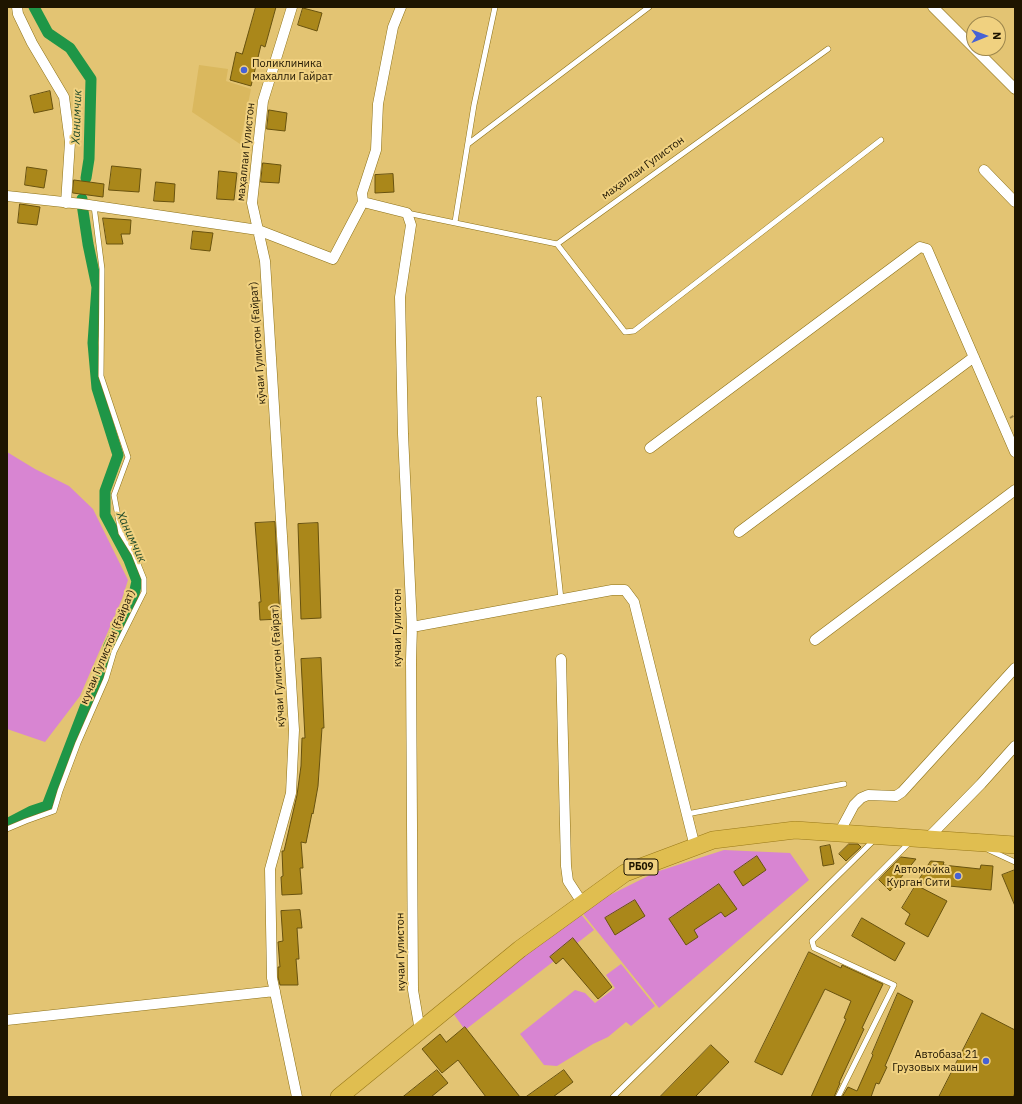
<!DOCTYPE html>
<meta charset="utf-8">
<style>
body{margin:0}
#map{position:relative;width:1022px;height:1104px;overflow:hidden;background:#e3c473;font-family:"IBM Plex Sans",sans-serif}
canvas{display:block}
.frame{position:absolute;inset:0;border:8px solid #1e1500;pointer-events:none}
.north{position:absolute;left:966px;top:16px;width:40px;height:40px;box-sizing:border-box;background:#f0d180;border:1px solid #9c864d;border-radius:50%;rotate:89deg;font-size:11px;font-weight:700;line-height:16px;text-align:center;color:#1e1500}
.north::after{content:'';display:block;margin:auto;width:14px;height:18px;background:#4662d5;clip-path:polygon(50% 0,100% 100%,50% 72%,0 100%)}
</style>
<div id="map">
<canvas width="1022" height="1104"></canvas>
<div class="frame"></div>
<div class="north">N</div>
</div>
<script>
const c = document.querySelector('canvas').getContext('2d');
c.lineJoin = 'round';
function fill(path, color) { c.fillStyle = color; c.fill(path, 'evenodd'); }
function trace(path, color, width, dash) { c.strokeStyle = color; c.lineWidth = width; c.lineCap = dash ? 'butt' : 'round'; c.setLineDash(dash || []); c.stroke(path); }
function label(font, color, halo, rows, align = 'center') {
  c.font = font + ' "IBM Plex Sans",sans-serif'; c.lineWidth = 4; c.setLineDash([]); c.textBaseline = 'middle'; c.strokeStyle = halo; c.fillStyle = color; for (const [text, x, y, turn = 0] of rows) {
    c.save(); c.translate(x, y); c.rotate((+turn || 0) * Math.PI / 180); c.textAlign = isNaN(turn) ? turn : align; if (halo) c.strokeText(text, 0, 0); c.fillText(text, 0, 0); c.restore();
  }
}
fill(new Path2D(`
 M199 65 228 69 226 81 251 89 240 144 192 112Z`), '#dab85e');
fill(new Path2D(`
 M7 452 35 469 69 486 93 509 128 580 122 599 80 696 45 742 7 729Z
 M724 850 790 853 809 880 659 1008 580 910 656 872Z
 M579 912 594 930 465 1030 453 1013Z
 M621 964 655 1006 631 1026 626 1022 608 1037 593 1044 557 1066 544 1065 520 1034 575 990 585 993 595 1003 615 988 606 975Z`), '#d885d2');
trace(new Path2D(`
 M34 7 48 33 70 48 91 79 89 159 86 178
 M7 824 32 811 47 806 87 702 100 679 109 646 133 599 137 581 129 560 105 515V491L118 455 97 388 93 343 97 287 88 244 82 204V199`), '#1f9647', 11);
const building = new Path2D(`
 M256 7H276L265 47 261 45 251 86 230 80 236 52 242 54Z
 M303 8 322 13 317 31 298 25Z
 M50 91 53 109 34 113 30 96Z
 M269 110 287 113 285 131 267 129Z
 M263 163 281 165 279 183 261 182Z
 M112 166 141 169 139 192 109 190Z
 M27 167 47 170 44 188 25 185Z
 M219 171 237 173 234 200 217 199Z
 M393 174 394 192 375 193V175Z
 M74 180 104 184 103 197 73 193Z
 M156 182 175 184 174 202 154 201Z
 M20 204 40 207 37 225 18 223Z
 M103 218 131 220 130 234H121L123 244H107Z
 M193 231 213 233 210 251 191 249Z
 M275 522 280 619 260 620 259 602H261L255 523Z
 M318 523 321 618 301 619 298 524Z
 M321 658 324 728H322L318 786 313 814 312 813 306 843 301 842 303 868H300L302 894 282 895 281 877 283 876 282 851H284L297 795 301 766 302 738H305L301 659Z
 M849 844H858L861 847 846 861 839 854Z
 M830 845 834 864 823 866 820 847Z
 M757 856 766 870 743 886 734 872Z
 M901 857 916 859 890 891 879 880Z
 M931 861 944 862 943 865 980 869 981 865 993 866 991 890 917 883Z
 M1015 870V906L1002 875Z
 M719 884 737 909 725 917 721 912 694 930 698 937 686 945 669 919Z
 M916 885 947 901 928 937 905 924 910 914 902 908Z
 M635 900 645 916 615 935 605 918Z
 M300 910 302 928H297L299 959H296L298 985H280L278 977V967H280L278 942 283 941 281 911Z
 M862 918 905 943 895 961 852 936Z
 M573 938 612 987 598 999 563 958 556 964 550 957Z
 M809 952 841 968 842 965 883 984 862 1028 864 1029 839 1083H840L834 1097H811L846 1019 844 1018 851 1001 825 989 782 1075 755 1062Z
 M898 993 913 1001 885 1066 887 1067 879 1084 876 1083 871 1097H842L848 1087 857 1091 873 1055 872 1054Z
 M982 1013 1015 1030V1093L1013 1097H939Z
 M465 1027 520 1097H486L458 1060 442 1073 422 1049 440 1034 446 1042Z
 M711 1045 729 1062 695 1097H660Z
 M437 1070 448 1083 431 1097H403Z
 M564 1070 573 1082 553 1097H526Z`);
fill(building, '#aa871a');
trace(building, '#68520f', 1);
const service = new Path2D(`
 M468 144 649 7
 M407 213 557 244 828 49
 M455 222 474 105 495 7
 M557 244 625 332 634 331 881 140
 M539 399 561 599
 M687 814 844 784
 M7 829 26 821 54 811 60 791 78 743 106 679 114 652 144 592V579L134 554 121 533 114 495 128 457 101 376 102 269 94 206
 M989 850 1015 862
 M613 1097 874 840
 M838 1097 894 985 814 948 812 941 911 841`);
const minor = new Path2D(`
 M17 7 18 14 32 43 64 97 70 142 66 203
 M292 7 263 101 252 203 265 261 294 730 291 793 270 869 272 978 297 1097
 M401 7 393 27 378 104 376 150 362 193 363 202 407 213 411 225 400 297 403 434 412 627 411 660 413 990 420 1031
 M933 7 1015 89
 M984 170 1015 202
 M7 196 82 204 258 230 333 259 363 202
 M650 448 920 247 927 249 1015 452
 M739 532 974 357
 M412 627 612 590H625L634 602 695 847
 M815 640 1015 490
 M561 659 566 866 568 881 583 904
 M839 833 854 805 861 798 868 795 896 796 902 792 1015 668
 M927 839 981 784 1015 746
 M7 1020 275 991`);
const trunk = new Path2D(`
 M339 1097 520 949 625 873 713 840 795 830 1015 845`);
trace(service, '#8c7016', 6);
trace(minor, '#8c7016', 11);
trace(trunk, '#987818', 18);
trace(new Path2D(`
 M1010 418 1015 415`), '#947e45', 2, [4, 2]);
trace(service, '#fff', 5);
trace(minor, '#fff', 10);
trace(trunk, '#e0be50', 17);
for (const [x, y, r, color] of [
 [244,70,4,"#4662d5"],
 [958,876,4,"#4662d5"],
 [986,1061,4,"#4662d5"]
]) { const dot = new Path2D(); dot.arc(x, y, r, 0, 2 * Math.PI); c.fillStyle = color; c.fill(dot); trace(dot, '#f0d180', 1.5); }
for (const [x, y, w] of [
 [641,867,34]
]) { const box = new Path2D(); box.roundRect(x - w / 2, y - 8, w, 16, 3); c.fillStyle = '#f0d180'; c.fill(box); trace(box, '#1e1500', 1); }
label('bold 10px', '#1e1500', null, [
 ["РБ09",641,867]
]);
label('11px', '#1e1500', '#f0d180', [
 ["Поликлиника",252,64,"left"],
 ["махалли Гайрат",252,77,"left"],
 ["Автомойка",950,870],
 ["Курган Сити",950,883],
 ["Автобаза 21",978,1055],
 ["Грузовых машин",978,1068]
], 'right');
label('11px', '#1e1500', '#f0d180', [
 ["маҳаллаи Гулистон",246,152,-84],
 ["маҳаллаи Гулистон",643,168,-36],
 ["кӯчаи Гулистон (Ғайрат)",258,343,-94],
 ["кучаи Гулистон",398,628,-90],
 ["кучаи Гулистон (Ғайрат)",108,647,-67],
 ["кӯчаи Гулистон (Ғайрат)",278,666,-93],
 ["кучаи Гулистон",401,952,-91]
]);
label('italic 12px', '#1f4a29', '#f0d180', [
 ["Ханимчик",77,117,-88],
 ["Ханимчик",131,537,65]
]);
</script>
